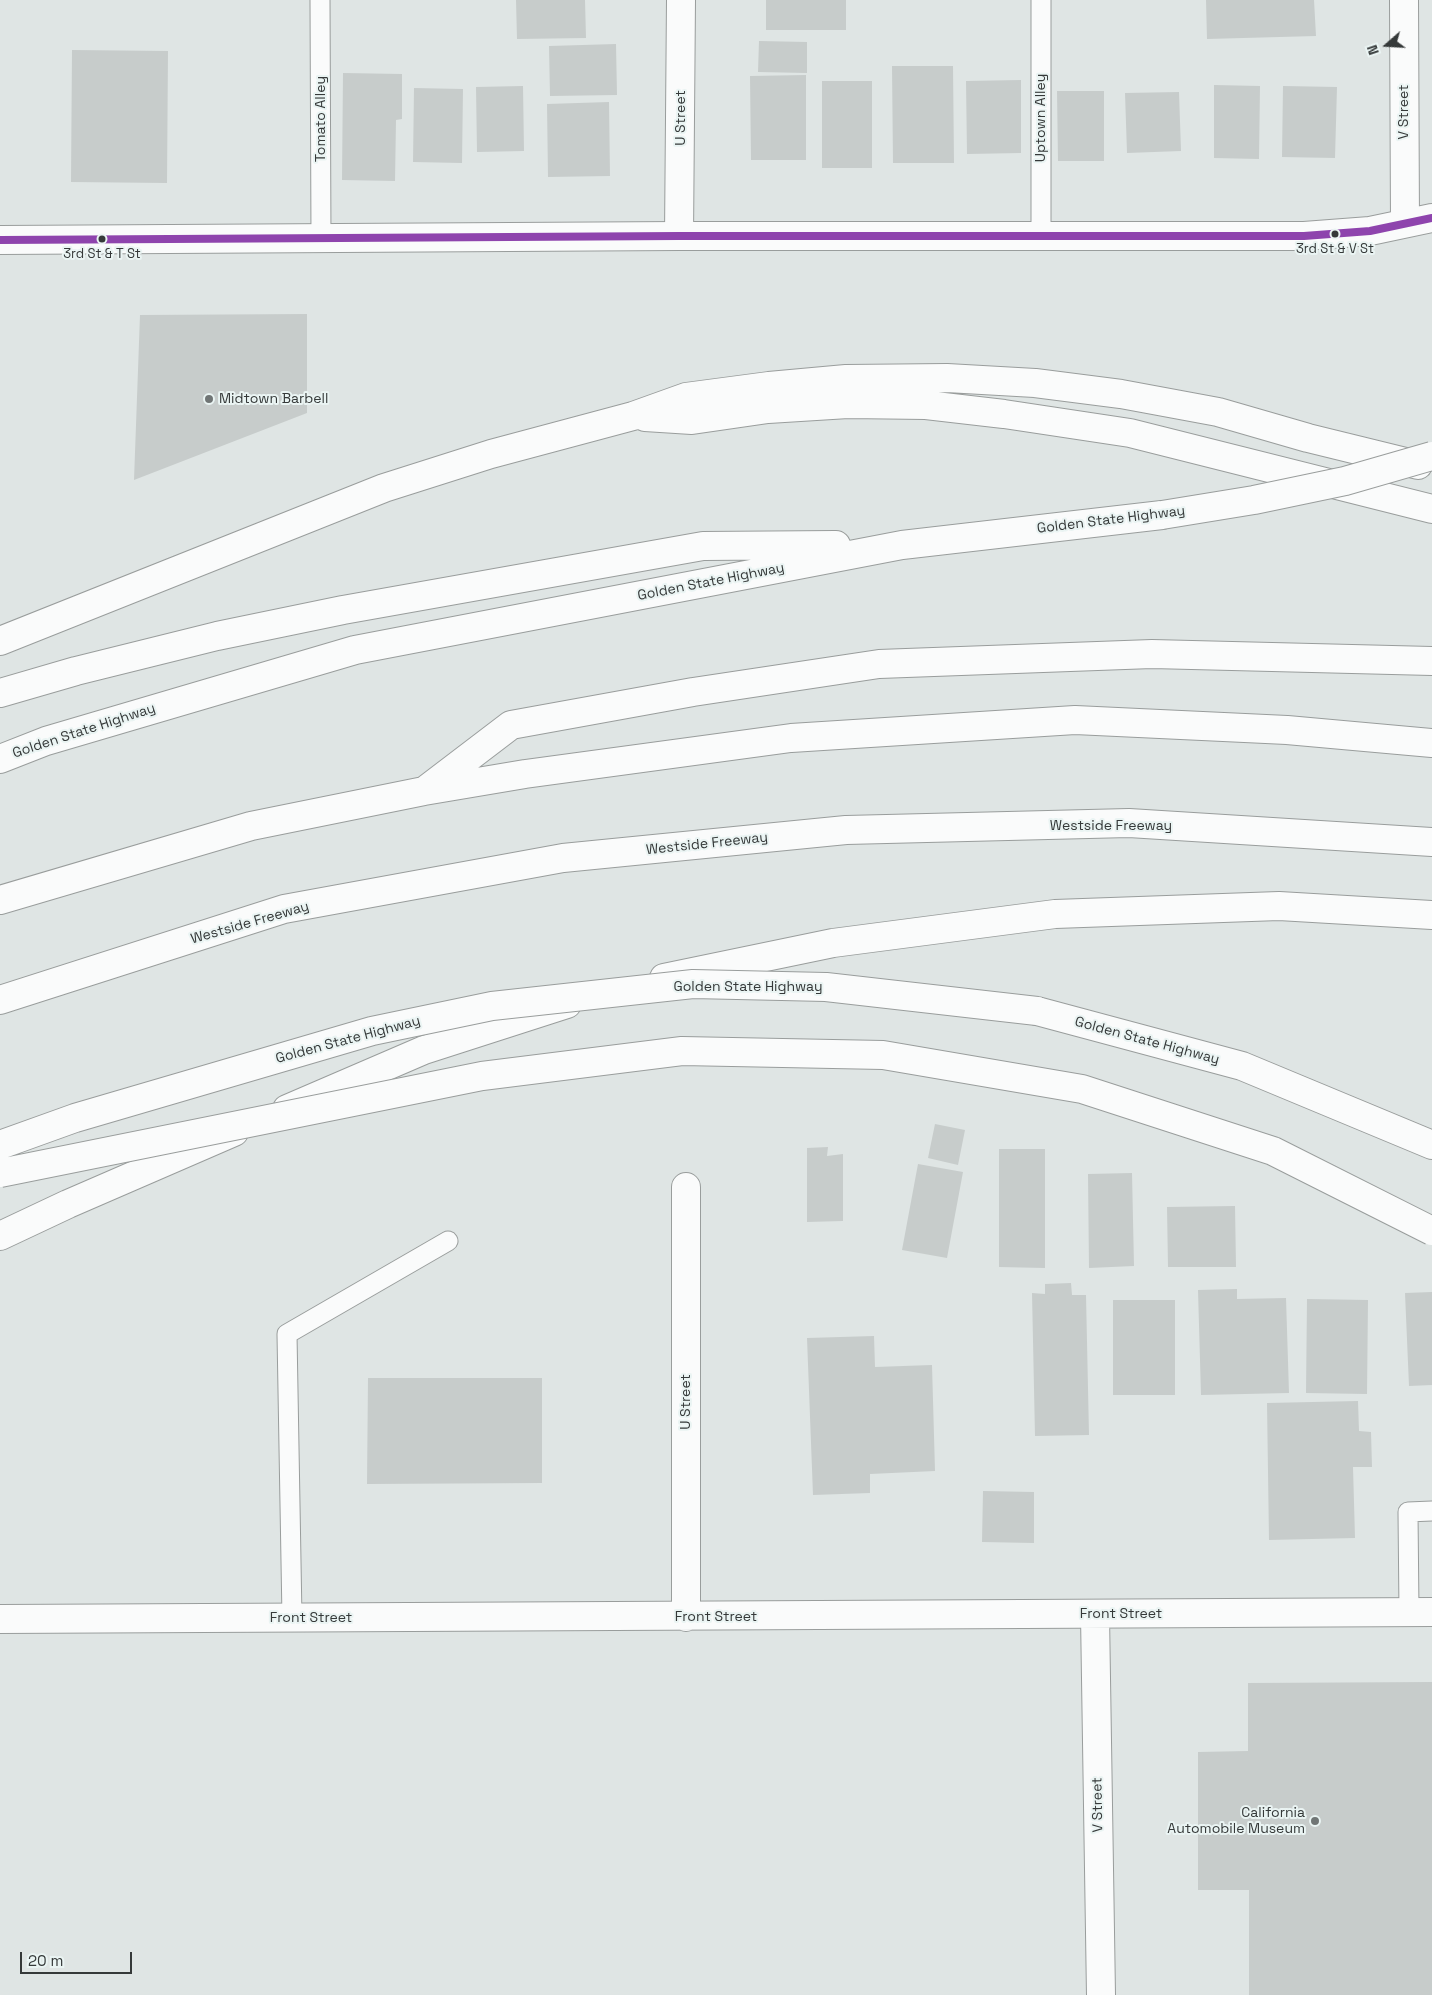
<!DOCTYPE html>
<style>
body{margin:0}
#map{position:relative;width:1432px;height:1995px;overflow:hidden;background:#dfe5e4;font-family:"Space Grotesk",sans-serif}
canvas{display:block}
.north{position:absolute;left:1362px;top:20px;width:50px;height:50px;-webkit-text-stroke:4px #eaf4f3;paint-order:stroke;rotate:251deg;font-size:14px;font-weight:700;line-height:20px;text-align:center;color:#353939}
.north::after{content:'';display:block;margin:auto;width:18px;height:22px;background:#353939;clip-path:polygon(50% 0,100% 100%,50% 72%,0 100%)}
.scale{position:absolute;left:20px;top:1952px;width:112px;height:22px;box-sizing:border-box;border:2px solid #353939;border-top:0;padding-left:6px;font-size:15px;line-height:18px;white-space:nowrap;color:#353939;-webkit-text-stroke:4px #eaf4f3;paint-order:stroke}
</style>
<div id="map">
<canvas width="1432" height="1995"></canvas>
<div class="north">N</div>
<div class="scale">20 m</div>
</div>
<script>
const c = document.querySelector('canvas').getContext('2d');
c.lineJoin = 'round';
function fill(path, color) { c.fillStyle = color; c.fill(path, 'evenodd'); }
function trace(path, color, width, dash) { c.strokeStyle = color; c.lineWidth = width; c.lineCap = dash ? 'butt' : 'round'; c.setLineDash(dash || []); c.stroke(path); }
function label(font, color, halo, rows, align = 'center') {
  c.font = font + ' "Space Grotesk",sans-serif'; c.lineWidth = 4; c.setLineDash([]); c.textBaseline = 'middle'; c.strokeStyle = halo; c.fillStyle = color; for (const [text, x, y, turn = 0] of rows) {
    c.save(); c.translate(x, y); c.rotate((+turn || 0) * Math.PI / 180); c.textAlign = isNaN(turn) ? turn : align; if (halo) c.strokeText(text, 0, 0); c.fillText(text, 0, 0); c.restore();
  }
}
fill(new Path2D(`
 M516 0H585L586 38 517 39Z
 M766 0H846V30H766Z
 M1206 0H1314L1316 36 1207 39Z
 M759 41 807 42V73L758 72Z
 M616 44 617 95 550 96 549 46Z
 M72 50 168 51 167 183 71 182Z
 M892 66H953L954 163H893Z
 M343 73 402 74V119L396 120 395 181 342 180Z
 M806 75V160H751L750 76Z
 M1021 80V153L967 154 966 81Z
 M822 81H872V168H822Z
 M1214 85 1260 86 1259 159 1214 158Z
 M523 86 524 151 477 152 476 87Z
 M1283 86 1337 87 1335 158 1282 157Z
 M414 88 463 89 462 163 413 162Z
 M1057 91H1104V161H1058Z
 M1179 92 1181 151 1127 153 1125 93Z
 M609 102 610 176 548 177 547 104Z
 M307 314V413L134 480 140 315Z
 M935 1124 965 1130 958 1165 928 1158Z
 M828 1147 827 1156 843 1154V1221L807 1222V1148Z
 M999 1149H1045V1268L999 1267Z
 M918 1164 963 1172 947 1258 902 1250Z
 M1132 1173 1134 1266 1089 1268 1088 1174Z
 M1235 1206 1236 1267H1168L1167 1207Z
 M1071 1283 1072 1295H1086L1089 1435 1035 1436 1032 1293 1045 1294V1284Z
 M1237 1289V1299L1286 1298 1289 1393 1201 1395 1198 1290Z
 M1432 1292V1385L1409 1386 1405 1293Z
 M1307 1299 1368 1300 1367 1394 1306 1393Z
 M1113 1300H1175V1395H1113Z
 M874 1336 875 1367 932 1365 935 1471 870 1474V1493L813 1495 807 1338Z
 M368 1378H542V1483L367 1484Z
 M1358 1401 1359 1431 1371 1432 1372 1467H1353L1355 1538 1269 1540 1267 1403Z
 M983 1491 1034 1492V1543L982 1542Z
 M1432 1682V1995H1249V1890H1198V1752L1248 1751V1683Z`), '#c7cccb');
const lane = new Path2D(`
 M320 0 321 239
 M1041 0V236
 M1409 1612 1408 1512 1432 1511
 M292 1618 287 1334 448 1241`);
const street = new Path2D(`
 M1404 0 1405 223
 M679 236 681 0
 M686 1187V1617
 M1095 1615 1101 1995
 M0 1619 1432 1612`);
const secondary = new Path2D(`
 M0 240 679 236H1304L1370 231 1432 218`);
const highway = new Path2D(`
 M645 417 692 420 768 409 848 404 926 405 1004 414 1130 433 1432 509
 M0 641 384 488 491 454 633 416 686 397 769 386 846 379 947 378 1035 383 1121 394 1218 412 1308 438 1418 465
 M0 693 76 671 217 636 343 610 703 546 836 545
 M0 759 46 741 355 650 902 545 1162 515
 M427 789 511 725 693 692 879 664 1152 654 1432 661
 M0 900 251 826 424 791 525 774 791 738 1075 720 1287 730 1432 743
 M664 978 833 943 1055 914 1279 906 1432 915
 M0 1000 284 909 563 858 846 830 1129 823 1432 842
 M1037 1011 1242 1066 1432 1145
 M287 1109 424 1050 567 1004
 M0 1236 68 1204 234 1132`);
trace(lane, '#999d9c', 21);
trace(street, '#999d9c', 30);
trace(secondary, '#999d9c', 30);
trace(highway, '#999d9c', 30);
trace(lane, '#fafbfb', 19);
trace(street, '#fafbfb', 28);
trace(secondary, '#fafbfb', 28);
trace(highway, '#fafbfb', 28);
const highwayBridge = new Path2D(`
 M1162 515 1254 500 1345 481 1432 456
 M0 1145 75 1118 372 1031 492 1006 693 984 826 987 1037 1011
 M0 1173 482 1076 682 1051 883 1055 1082 1089 1273 1151 1432 1231`);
trace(highwayBridge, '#999d9c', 30, []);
trace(highwayBridge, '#fafbfb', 28);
trace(new Path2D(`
 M0 240 679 236H1304L1370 231 1432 218`), '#8e44ad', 8);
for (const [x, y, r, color] of [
 [1335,234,4.5,"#353939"],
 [102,239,4.5,"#353939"],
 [209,399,5,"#707575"],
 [1315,1821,5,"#707575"]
]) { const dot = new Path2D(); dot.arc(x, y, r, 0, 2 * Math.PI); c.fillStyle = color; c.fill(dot); trace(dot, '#eaf4f3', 2); }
label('13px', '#353939', '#eaf4f3', [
 ["3rd St & V St",1335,249],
 ["3rd St & T St",102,254]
]);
label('14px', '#353939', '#eaf4f3', [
 ["V Street",1404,112,-90],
 ["U Street",681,118,-90],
 ["Uptown Alley",1041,118,-90],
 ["Tomato Alley",321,119,-90],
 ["Golden State Highway",1111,520,-7],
 ["Golden State Highway",711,582,-11],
 ["Golden State Highway",84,731,-18],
 ["Westside Freeway",1111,826],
 ["Westside Freeway",707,844,-6],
 ["Westside Freeway",250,923,-16],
 ["Golden State Highway",748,987],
 ["Golden State Highway",348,1040,-15],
 ["Golden State Highway",1147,1041,15],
 ["U Street",686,1402,-90],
 ["Front Street",1121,1614],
 ["Front Street",716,1617],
 ["Front Street",311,1618],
 ["V Street",1098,1805,-91]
]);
label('14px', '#353939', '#eaf4f3', [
 ["Midtown Barbell",219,399],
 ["California",1305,1813,"right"],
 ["Automobile Museum",1305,1829,"right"]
], 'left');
</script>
